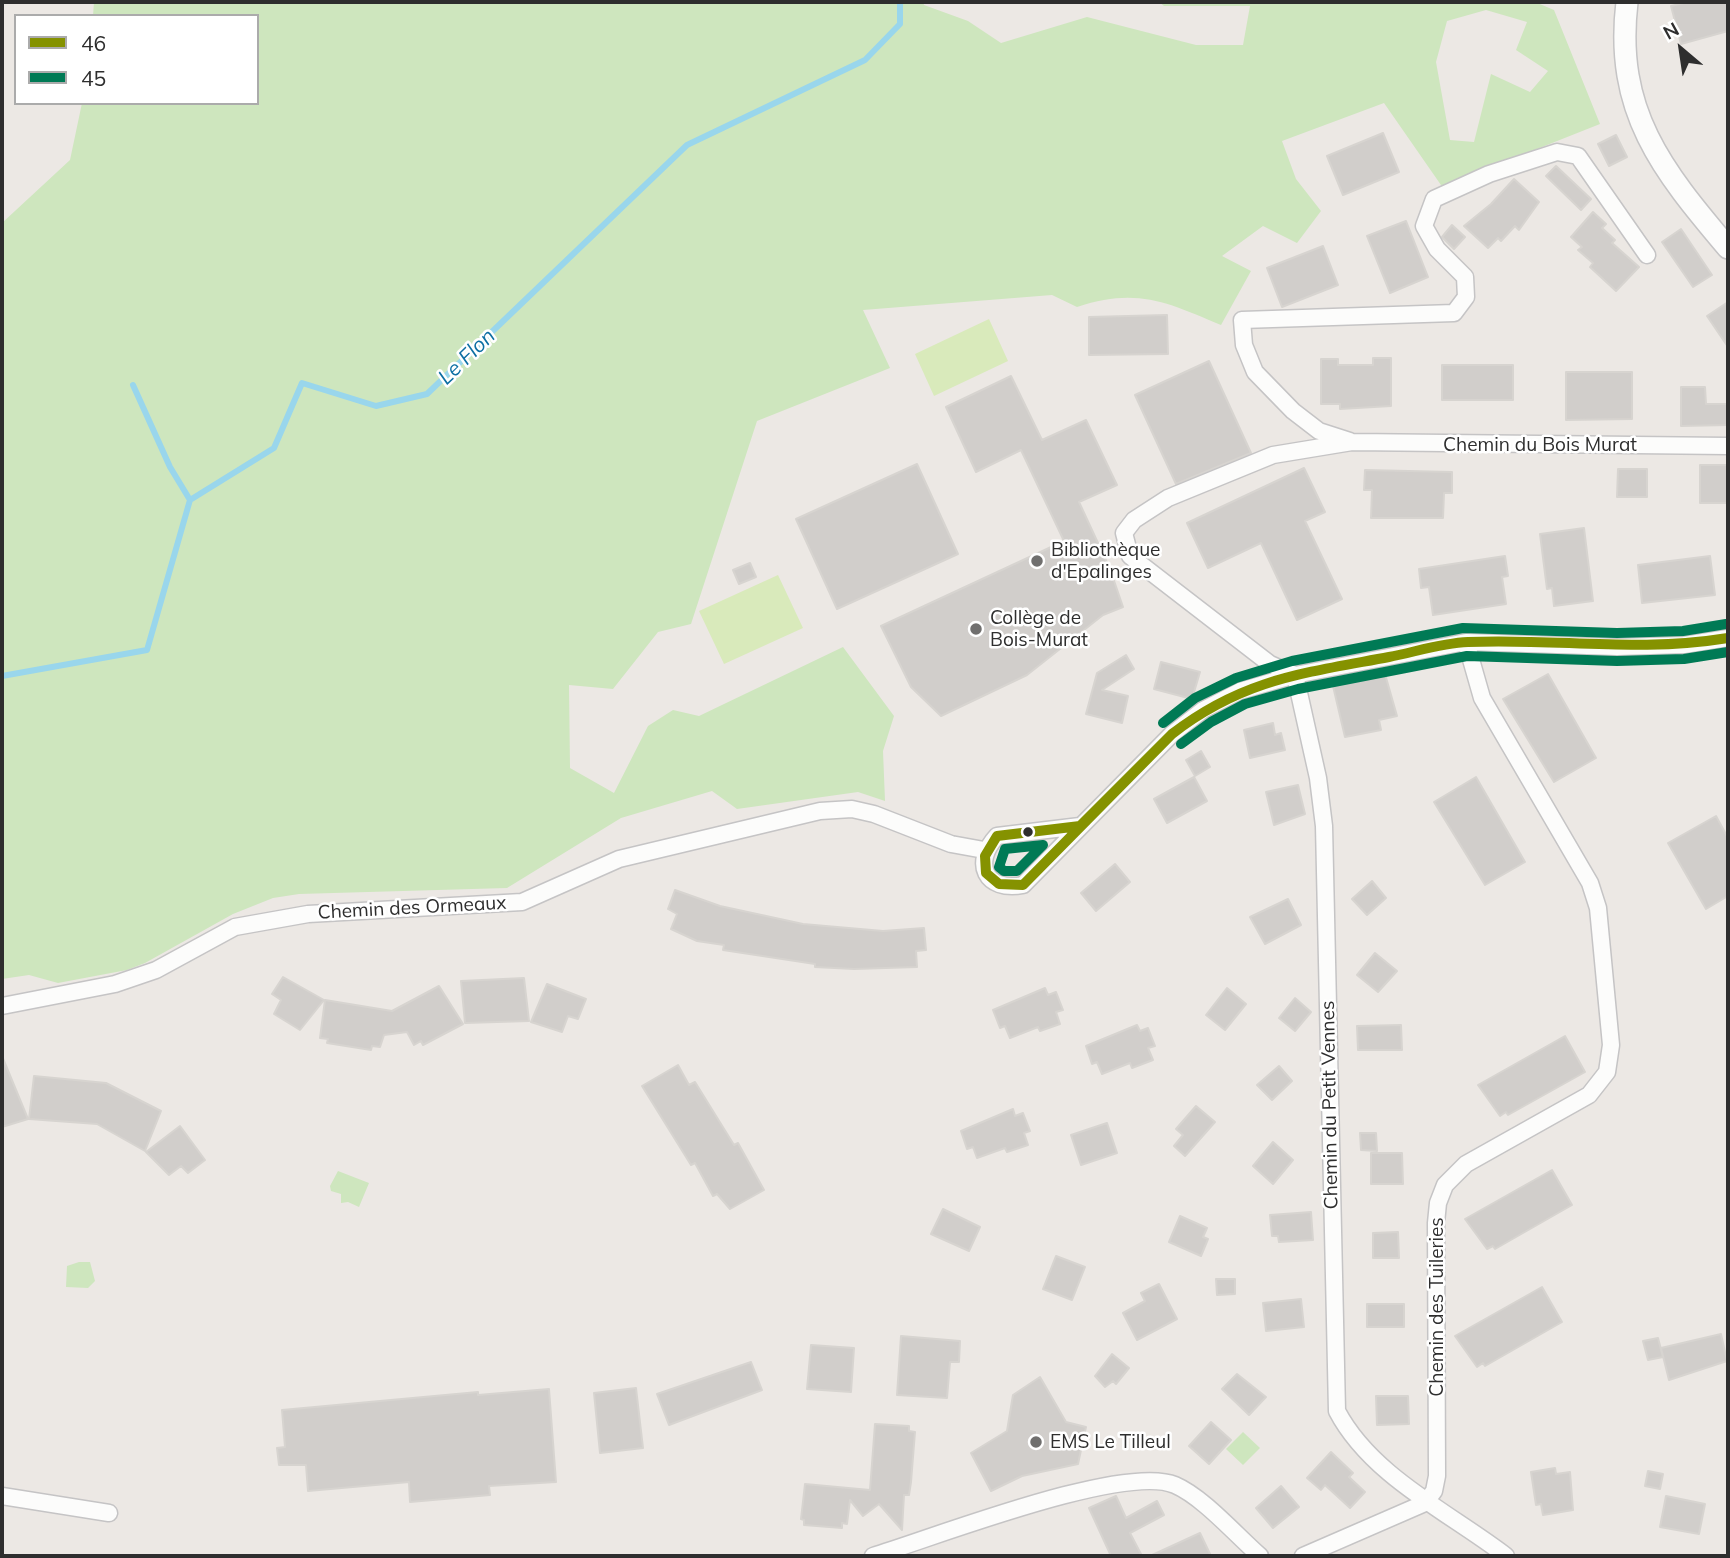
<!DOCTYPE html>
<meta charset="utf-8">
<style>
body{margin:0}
#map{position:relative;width:1730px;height:1558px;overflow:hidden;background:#ece8e4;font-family:Mulish,sans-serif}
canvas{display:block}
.frame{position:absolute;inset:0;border:4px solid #2e2e2e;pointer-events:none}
.legend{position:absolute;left:14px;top:14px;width:245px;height:91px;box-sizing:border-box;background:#fff;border:2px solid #ababab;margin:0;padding:9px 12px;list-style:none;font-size:21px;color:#2e2e2e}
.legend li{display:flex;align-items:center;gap:14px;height:35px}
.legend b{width:35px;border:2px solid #ababab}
.north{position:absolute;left:1646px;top:14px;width:70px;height:70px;-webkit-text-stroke:5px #fff;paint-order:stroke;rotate:331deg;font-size:19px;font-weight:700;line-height:28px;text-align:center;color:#2e2e2e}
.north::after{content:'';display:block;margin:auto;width:24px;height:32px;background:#2e2e2e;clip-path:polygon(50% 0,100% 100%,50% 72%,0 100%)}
</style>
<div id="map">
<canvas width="1730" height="1558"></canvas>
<div class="frame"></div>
<ul class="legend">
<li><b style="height:9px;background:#859200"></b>46</li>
<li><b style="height:9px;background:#007a55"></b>45</li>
</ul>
<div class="north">N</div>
</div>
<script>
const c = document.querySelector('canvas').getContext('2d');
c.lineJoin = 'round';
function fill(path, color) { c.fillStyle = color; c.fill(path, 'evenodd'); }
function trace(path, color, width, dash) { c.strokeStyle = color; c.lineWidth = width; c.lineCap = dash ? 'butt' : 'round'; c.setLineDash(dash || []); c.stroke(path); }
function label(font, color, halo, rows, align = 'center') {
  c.font = font + ' Mulish,sans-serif'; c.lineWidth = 5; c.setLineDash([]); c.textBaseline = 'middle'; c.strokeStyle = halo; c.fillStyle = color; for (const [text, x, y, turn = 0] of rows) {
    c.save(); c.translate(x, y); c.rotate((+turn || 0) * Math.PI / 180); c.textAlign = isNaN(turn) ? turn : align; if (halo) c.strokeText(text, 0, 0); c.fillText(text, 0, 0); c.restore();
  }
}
fill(new Path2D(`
 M94 2H923L924 5 968 21 1001 43 1087 17 1196 45H1243L1250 6H1164L1159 2H1535L1554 10 1600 124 1484 170 1450 198 1384 103 1282 141 1296 179 1321 211 1297 243 1263 226 1222 256 1251 271 1221 325C1167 302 1136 287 1077 307L1052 295 863 310 890 368 757 421 691 624 658 632 613 689 569 685 570 768 614 793 648 726 673 710 699 716 843 647 894 716 883 751 885 801 858 792 737 809 712 791 621 818 507 888 299 894 273 898 233 914 145 963 127 970 58 983 29 975 2 979V223L70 160 82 103H257V16H93ZM1486 10 1527 22 1516 50 1548 71 1530 92 1491 74 1474 142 1450 140 1436 62 1447 21Z
 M338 1171 369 1183 359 1207 348 1202 341 1203V1194L331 1191 330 1186Z
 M79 1262H90L95 1281 88 1288 66 1287 67 1266Z
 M1243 1432 1260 1448 1243 1465 1226 1449Z`), '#cee6be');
fill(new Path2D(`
 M989 319 1008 361 934 396 915 354Z
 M778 575 803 628 724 664 699 611Z`), '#d9eabb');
trace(new Path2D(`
 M133 385 170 467 190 500
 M2 676 147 650 190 500 274 448 302 383 376 406 427 394 687 145 865 60 900 24V2`), '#99d6ec', 6);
const building = new Path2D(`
 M1688 2H1728V31L1681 44 1671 6Z
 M1383 133 1399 172 1343 195 1327 156Z
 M1616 135 1627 157 1609 166 1598 144Z
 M1556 166 1591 199 1581 210 1546 176Z
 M1514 179 1539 202 1519 230 1515 226 1501 241 1498 238 1488 248 1464 226 1491 204Z
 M1593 212 1606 224 1602 228 1615 240 1612 243 1639 267 1616 291 1590 267 1593 263 1578 250 1582 247 1571 237Z
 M1406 221 1428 277 1390 293 1367 236Z
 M1452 225 1465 237 1454 249 1442 237Z
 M1681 229 1712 275 1693 287 1662 242Z
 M1323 246 1338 285 1282 307 1267 268Z
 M1728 302V347L1707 316Z
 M1167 315 1168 354 1089 355V317Z
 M1373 358H1391V406L1340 409V404H1321V359H1338V365H1373Z
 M1209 361 1251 453 1176 484 1135 395Z
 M1442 365H1513V400H1442Z
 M1566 372H1632V419L1566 420Z
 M1011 376 1042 440 1086 420 1117 485 1079 502 1110 569 1123 607 1103 615 1027 675 941 716 911 687 881 626 1064 541 1021 450 976 472 946 407Z
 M1681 387H1705L1706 404H1728V425L1681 426Z
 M917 464 958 554 837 609 796 519Z
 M1700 465H1728V503H1700Z
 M1304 468 1325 512 1305 521 1342 599 1297 620 1261 543 1208 568 1187 523Z
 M1618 469H1647V497H1617Z
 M1365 470 1452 472V493H1444L1443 518H1371L1372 490H1364Z
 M1584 528 1593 601 1554 606 1552 588 1547 589 1540 534Z
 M1505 556 1508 576 1502 577 1506 604 1433 615 1429 587 1421 588 1419 569Z
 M1710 556 1715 595 1642 603 1638 565Z
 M750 563 756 577 739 584 733 570Z
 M1126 655 1134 669 1102 690 1128 696 1122 723 1086 714 1097 673Z
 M1161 662 1200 672 1192 699 1154 689Z
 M1385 674 1397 716 1379 720 1381 730 1345 737 1333 686Z
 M1548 674 1596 758 1554 782 1503 699Z
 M1273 723 1275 735 1281 733 1285 750 1250 758 1244 730Z
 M1201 751 1210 767 1195 776 1186 760Z
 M1194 777 1207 801 1167 823 1154 799Z
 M1476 777 1525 862 1485 885 1434 802Z
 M1298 785 1305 814 1274 825 1266 792Z
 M1716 816 1728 838V896L1706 909 1668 843Z
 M1115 864 1130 882 1096 911 1081 893Z
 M1372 881 1386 898 1367 915 1352 899Z
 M675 890 720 906 803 924 883 931 924 928 926 950 916 951 917 967 854 969 815 967V964L723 950 724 945 697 941 671 929 677 914 668 909Z
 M1288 899 1301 925 1265 944 1250 917Z
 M1375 953 1397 971 1378 992 1357 975Z
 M283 977 324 1000 300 1030 274 1014 281 1000 272 994Z
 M524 978 529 1021 465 1023 461 981Z
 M547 984 586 999 578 1019 568 1016 562 1032 531 1022Z
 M439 986 463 1024 423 1045 421 1041 414 1045 407 1032 384 1035 380 1047 372 1046 371 1050 327 1043 328 1039 320 1038 325 1000 392 1011Z
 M1045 988 1048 995 1056 992 1063 1010 1056 1012 1060 1024 1040 1031 1038 1027 1010 1038 1005 1026 1000 1028 993 1010Z
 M1227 988 1246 1004 1225 1030 1206 1015Z
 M1295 998 1311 1012 1295 1031 1279 1018Z
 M1137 1025 1140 1031 1148 1028 1155 1046 1148 1048 1153 1060 1132 1068 1130 1063 1102 1074 1097 1062 1092 1064 1086 1046Z
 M1401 1025 1402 1050H1358L1357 1026Z
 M1565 1036 1585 1072 1508 1115 1506 1112 1500 1116 1478 1085Z
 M2 1056 28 1119 2 1127Z
 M678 1065 689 1085 695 1082 734 1145 738 1143 764 1190 730 1209 717 1194 713 1196 695 1163 691 1165 642 1086Z
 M1279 1066 1292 1081 1272 1100 1257 1085Z
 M34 1076 106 1083 161 1111 145 1151 97 1124 29 1119Z
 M1196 1106 1215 1122 1185 1156 1174 1146 1183 1135 1176 1129Z
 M1013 1109 1015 1116 1023 1113 1030 1131 1024 1133 1028 1145 1007 1152 1005 1148 977 1158 973 1147 967 1149 961 1131Z
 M1107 1123 1117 1153 1081 1165 1071 1135Z
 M180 1126 205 1160 188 1173 181 1166 169 1175 146 1152Z
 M1360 1133H1376L1377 1151 1361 1150Z
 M1273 1142 1293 1160 1273 1184 1253 1166Z
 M1371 1153H1402L1403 1184H1371Z
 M1552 1170 1572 1205 1495 1249 1493 1246 1487 1249 1465 1219Z
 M943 1209 980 1227 969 1251 931 1234Z
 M1311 1212 1313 1240 1279 1242 1278 1236H1272L1270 1215Z
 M1180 1216 1207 1228 1203 1237 1208 1239 1201 1256 1169 1242Z
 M1398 1232 1399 1258H1373V1233Z
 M1056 1256 1085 1267 1072 1300 1043 1289Z
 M1216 1279H1235V1294L1217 1295Z
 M1159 1284 1177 1319 1137 1340 1123 1313 1145 1301 1141 1293Z
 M1542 1287 1562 1322 1485 1366 1483 1363 1477 1367 1455 1336Z
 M1301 1299 1304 1327 1266 1331 1263 1303Z
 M1367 1304H1404V1327H1367Z
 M1721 1334 1727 1361 1669 1380 1661 1348Z
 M901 1336 960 1341 959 1362H950L947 1398 897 1395Z
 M1658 1338 1663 1357 1648 1360 1643 1341Z
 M811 1345 854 1348 851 1392 807 1389Z
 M1112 1354 1129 1368 1116 1384 1113 1381 1105 1387 1095 1376Z
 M751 1362 762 1390 669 1425 657 1394Z
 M1237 1374 1266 1397 1249 1415 1222 1389Z
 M1040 1377 1066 1422 1086 1427 1078 1464 1022 1476 991 1491 971 1453 1007 1431 1013 1395Z
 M636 1388 643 1448 600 1453 594 1393Z
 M549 1389 556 1482 489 1486 490 1495 410 1502 409 1482 308 1491 306 1465H279L277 1448 285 1447 282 1410 478 1392V1395Z
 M1376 1396H1408L1409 1424 1377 1425Z
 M1211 1422 1231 1440 1209 1464 1189 1446Z
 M875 1424 909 1426V1431L915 1432 911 1482 909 1495H904L902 1530 879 1504 863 1516 850 1500 847 1524 842 1523V1528L804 1525V1520L801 1519 805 1484 870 1490Z
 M1331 1452 1353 1473 1349 1477 1365 1492 1350 1508 1325 1485 1321 1490 1307 1478Z
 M1555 1468 1556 1474 1570 1472 1573 1510 1543 1515 1541 1504 1536 1505 1531 1472Z
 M1648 1471 1663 1474 1660 1489 1645 1486Z
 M1281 1486 1299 1507 1273 1528 1256 1508Z
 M1116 1496 1126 1518 1157 1501 1164 1515 1130 1533 1142 1556H1111L1089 1508Z
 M1666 1496 1705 1504 1699 1534 1660 1527Z
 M1200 1533 1211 1556H1150Z`);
fill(building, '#d1cecb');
trace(building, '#d7d4d0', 2);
const minor = new Path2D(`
 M1350 441 1319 431 1293 411 1255 372 1244 345 1242 320 1454 313 1466 297 1465 277 1437 249 1424 226 1434 199 1489 174 1557 152 1578 156 1647 255
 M1295 675 1318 778 1324 826 1337 1411C1371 1476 1450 1513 1506 1556
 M1295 675 1270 664 1130 556 1124 533 1134 520 1168 498 1273 455 1352 442 1728 446
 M1080 826 997 836C972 863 985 892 1023 885L1172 734 1203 710 1240 691 1295 675 1466 642 1617 647 1684 645 1728 638
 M2 1006 115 984 156 970 235 927 308 914 522 902 619 859 820 811 852 809 874 814 951 844 984 850
 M2 1496 109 1513
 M873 1556C933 1538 1124 1463 1175 1485 1203 1497 1236 1535 1260 1556
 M1303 1556 1425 1503 1434 1491 1437 1476 1436 1223 1438 1203 1445 1185 1466 1164 1589 1095 1607 1072 1611 1045 1598 908 1590 883 1482 698 1466 642`);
const tertiary = new Path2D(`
 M1627 2C1614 111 1662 170 1728 248`);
trace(minor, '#c5c4c5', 19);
trace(tertiary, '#c5c4c5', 24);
trace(minor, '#fcfcfb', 16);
trace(tertiary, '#fcfcfb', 21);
trace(new Path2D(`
 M1172 734 1023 885 999 884 986 873 985 856 997 836 1080 826Z
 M1172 734C1243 679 1304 673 1389 657 1415 652 1442 643 1468 642 1558 638 1636 653 1728 638`), '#859200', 10);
trace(new Path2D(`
 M1163 723 1195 698 1236 678 1292 661 1463 628 1617 633 1683 631 1726 624
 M1181 744 1211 722 1245 704 1298 689 1467 656 1617 661 1684 659 1728 652
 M1043 845 1017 871H1004L999 867 1005 849Z`), '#007a55', 10);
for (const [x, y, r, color] of [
 [1037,561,7,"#706f6e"],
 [976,629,7,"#706f6e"],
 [1028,832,6,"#2e2e2e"],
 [1036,1442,7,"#706f6e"]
]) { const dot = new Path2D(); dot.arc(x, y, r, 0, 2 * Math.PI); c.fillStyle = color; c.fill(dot); trace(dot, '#fff', 2.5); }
label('19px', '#2e2e2e', '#fff', [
 ["Chemin du Bois Murat",1540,445],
 ["Chemin des Ormeaux",412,908,-3],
 ["Chemin du Petit Vennes",1330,1105,-91],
 ["Chemin des Tuileries",1437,1307,-90]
]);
label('19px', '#2e2e2e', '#fff', [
 ["Bibliothèque",1051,550],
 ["d'Epalinges",1051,572],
 ["Collège de",990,618],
 ["Bois-Murat",990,640],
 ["EMS Le Tilleul",1050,1442]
], 'left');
label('italic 21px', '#0d6fa3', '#fff', [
 ["Le Flon",467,357,-44]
]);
</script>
